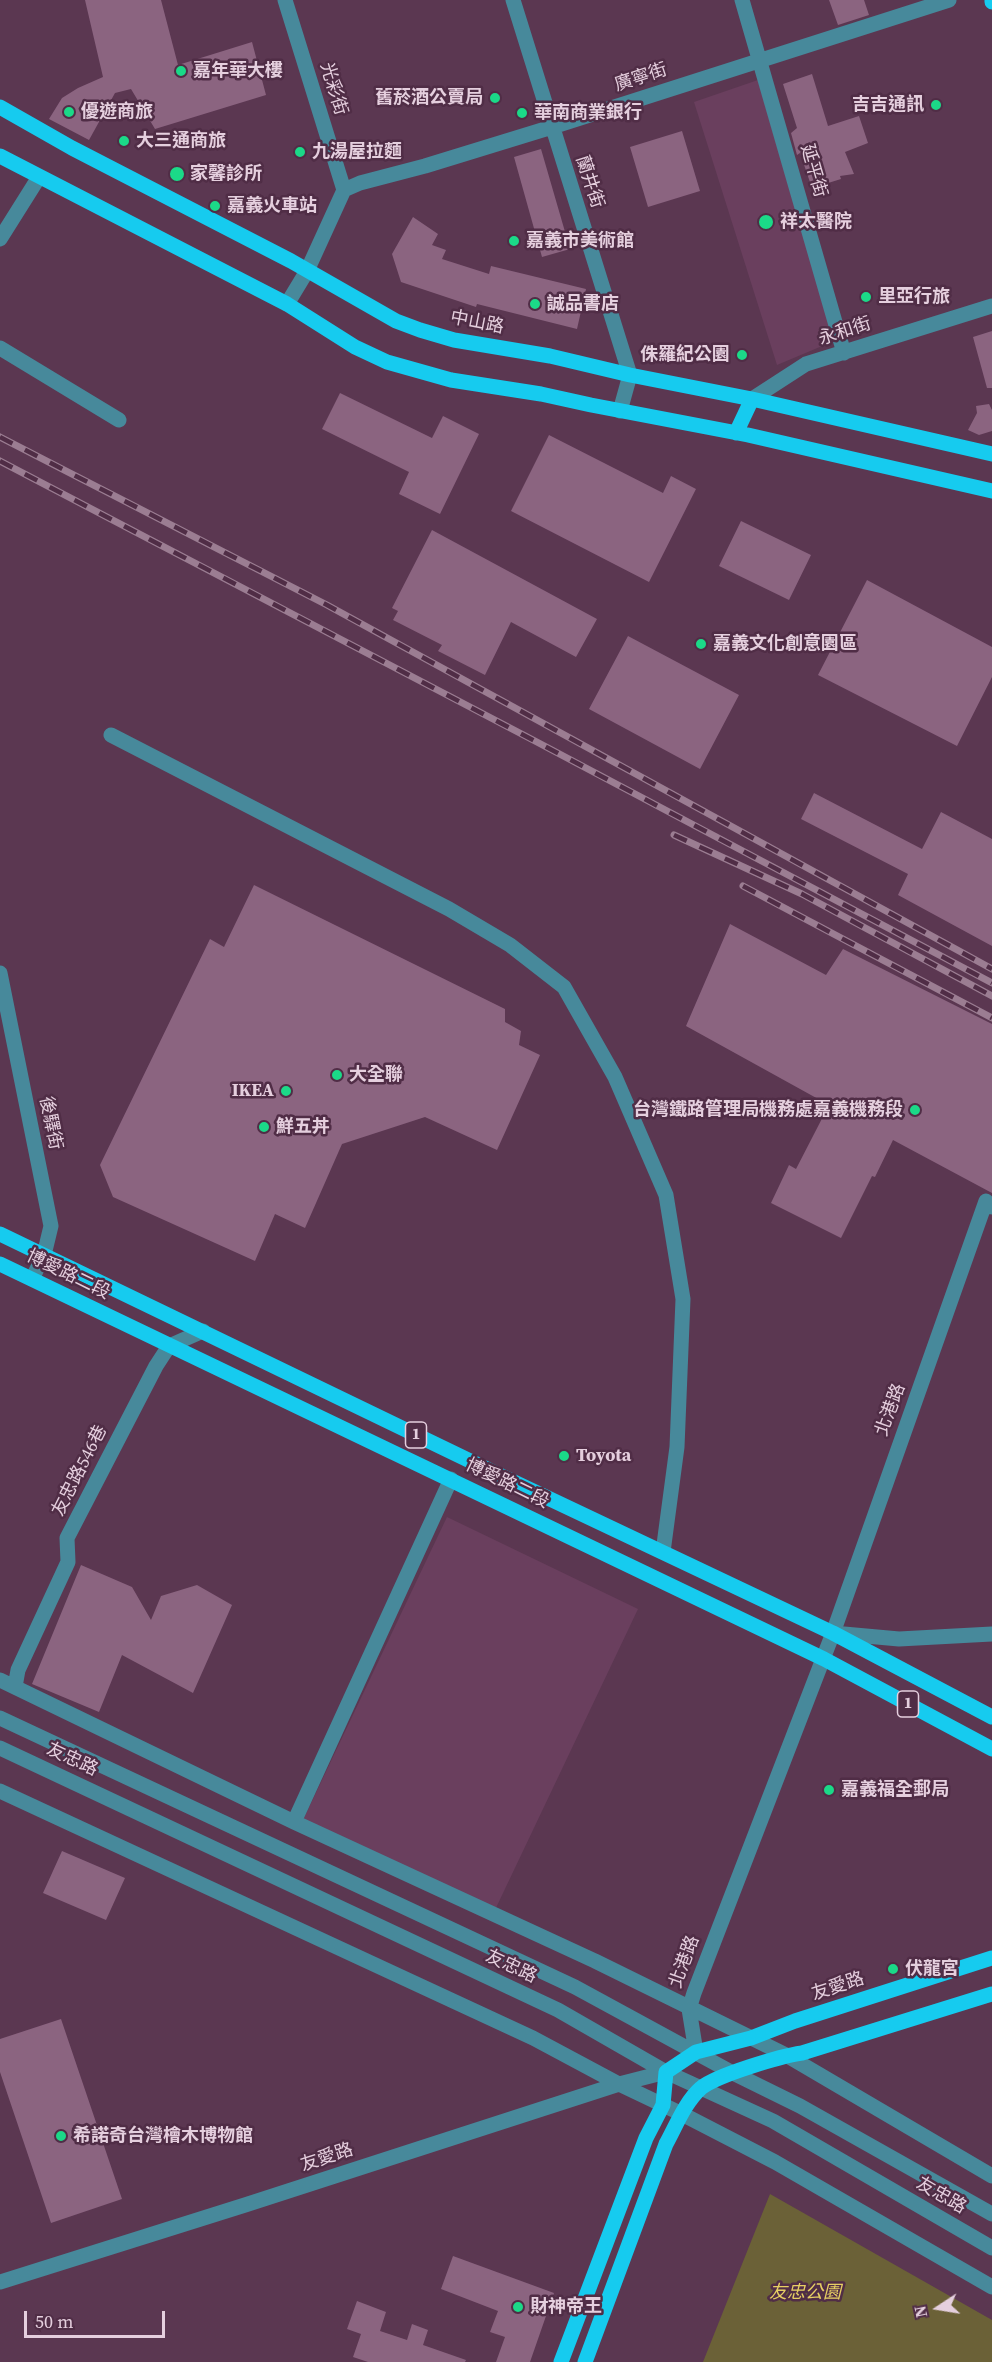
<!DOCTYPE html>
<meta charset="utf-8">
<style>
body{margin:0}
#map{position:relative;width:992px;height:2362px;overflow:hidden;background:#5b3751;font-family:"Source Serif 4",serif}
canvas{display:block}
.north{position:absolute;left:908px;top:2278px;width:60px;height:60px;-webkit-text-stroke:4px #502d46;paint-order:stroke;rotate:258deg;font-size:16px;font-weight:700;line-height:24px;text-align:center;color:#e5cfde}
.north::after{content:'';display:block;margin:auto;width:21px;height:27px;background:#e5cfde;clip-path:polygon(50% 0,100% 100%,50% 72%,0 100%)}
.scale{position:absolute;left:24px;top:2311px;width:141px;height:27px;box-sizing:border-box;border:3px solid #e5cfde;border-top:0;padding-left:8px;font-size:18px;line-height:21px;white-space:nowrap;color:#e5cfde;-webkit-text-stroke:4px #502d46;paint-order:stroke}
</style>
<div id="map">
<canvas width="992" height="2362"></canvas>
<div class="north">N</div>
<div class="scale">50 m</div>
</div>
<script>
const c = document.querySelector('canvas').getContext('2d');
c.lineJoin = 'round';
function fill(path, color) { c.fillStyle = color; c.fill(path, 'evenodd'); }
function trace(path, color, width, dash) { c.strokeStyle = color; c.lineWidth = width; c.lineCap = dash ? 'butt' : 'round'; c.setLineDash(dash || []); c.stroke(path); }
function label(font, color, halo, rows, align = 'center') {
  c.font = font + ' "Source Serif 4","Noto Sans TC",serif'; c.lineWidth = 5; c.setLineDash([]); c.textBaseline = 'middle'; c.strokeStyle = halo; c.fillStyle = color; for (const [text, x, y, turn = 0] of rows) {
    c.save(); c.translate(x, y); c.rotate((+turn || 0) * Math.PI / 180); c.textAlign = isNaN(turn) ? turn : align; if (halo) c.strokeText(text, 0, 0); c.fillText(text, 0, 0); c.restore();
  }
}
fill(new Path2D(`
 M758 80 834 341 777 365 694 102Z
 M447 1517 638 1609 494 1912 303 1820Z`), '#6a3f5e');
fill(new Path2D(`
 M770 2194 992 2320V2362H703Z`), '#6b6137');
fill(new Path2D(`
 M85 0H161L178 65 252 42 266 95 155 129 131 89 115 93 89 140 49 119 62 98 78 88 103 77Z
 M829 0H864L869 15 838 25Z
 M812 74 828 126 859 116 868 143 845 152 854 174 840 176 841 179 812 188 800 153 797 155 791 133 797 128 783 84Z
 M682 131 700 191 648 207 630 147Z
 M541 149 570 249 542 257 514 157Z
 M413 217 438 234 432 245 446 250 442 259 489 274 491 266 586 289 577 329 477 304 476 307 401 282 392 254Z
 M992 331V388H987L973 337Z
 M340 393 432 438 443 416 479 434 440 514 399 494 409 472 322 429Z
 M989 404 992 410V431L979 435 968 430 977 413 976 406Z
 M549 435 663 493 671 476 696 489 649 582 511 511Z
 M741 521 811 555 789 600 719 566Z
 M432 530 597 619 576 657 511 622 485 675 438 651 442 645 393 620 398 611 392 608Z
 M867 580 992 647V677L957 746 818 675Z
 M628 636 739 695 700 769 589 709Z
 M814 793 922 849 941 812 992 839V946L898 895 908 874 801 819Z
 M254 885 505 1009V1022L521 1031 519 1045 540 1055 497 1150 425 1117 342 1144 305 1228 275 1214 255 1261 113 1197 100 1165 210 939 224 947Z
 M730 924 826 975 843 949 992 1024V1193L893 1140 875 1177 872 1176 841 1238 771 1203 789 1165 796 1169 829 1105 686 1026Z
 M81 1565 132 1587 151 1620 161 1596 197 1585 232 1605 193 1693 122 1655 99 1712 32 1684Z
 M62 1851 125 1878 106 1920 43 1893Z
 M61 2019 122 2199 51 2223 0 2072V2039Z
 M453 2256 554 2293 530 2362H496L505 2337 490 2332 498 2311 441 2289Z
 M357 2301 386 2312 380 2331 407 2340 412 2324 428 2330 423 2345 466 2360 465 2362H368L353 2357 361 2334 347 2329Z`), '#8b6480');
trace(new Path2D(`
 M285 0 344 190
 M513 0 630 375 620 411
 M742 0 844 353
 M344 190 360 183 425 166 552 127 949 0
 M0 239 39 177
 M287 304 307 271 344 190
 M0 348 119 420
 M752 399 806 364 992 306
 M111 735 449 909 510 945 564 987 615 1077 666 1195 683 1299 677 1447 663 1552
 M0 973 51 1226 44 1255 32 1279
 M833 1633 899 1639 992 1634
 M0 1680 294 1822 595 1961 786 2055 992 2176
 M15 1687 18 1670 68 1562 67 1538 156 1366 169 1346 203 1331
 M0 1718 575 1987 733 2073 800 2106 992 2214
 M0 1748 558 2010 666 2072 773 2121 992 2248
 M0 1791 533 2038 619 2084 682 2114 775 2162 992 2287
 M294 1822 451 1479
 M696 2052 689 2009 694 1993 833 1633 986 1201 992 1207
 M0 2282 245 2205 619 2084 666 2072`), '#47899b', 15);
trace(new Path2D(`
 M992 0V2
 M0 107 72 148 291 261 396 321 420 330 454 340 550 356 630 375 752 399 992 454
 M0 156 287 304 355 347 387 362 451 380 541 394 591 405 748 435 992 491
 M736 433 752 399
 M0 1234 493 1472 833 1633 992 1717
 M0 1264 824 1659 992 1749
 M561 2362 646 2138 663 2105 666 2072 696 2052 751 2038 795 2021 992 1958
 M585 2362 666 2144C676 2126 685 2102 701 2088 717 2075 781 2056 802 2053L992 1994`), '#16cbef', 15);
const rail = new Path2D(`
 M0 437 327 605 992 969
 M0 461 535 741 992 983
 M674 835 802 894 992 996
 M743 886 992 1018`);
trace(rail, '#9b7d92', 7);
trace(rail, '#502d46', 4.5, [14]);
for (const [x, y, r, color] of [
 [181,71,6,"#1bd988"],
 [495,98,6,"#1bd988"],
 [936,105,6,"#1bd988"],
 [69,112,6,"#1bd988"],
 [522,113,6,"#1bd988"],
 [124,141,6,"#1bd988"],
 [300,152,6,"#1bd988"],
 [177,174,8,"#1bd988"],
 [215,206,6,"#1bd988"],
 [766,222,8,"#1bd988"],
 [514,241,6,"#1bd988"],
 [866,297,6,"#1bd988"],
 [535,304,6,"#1bd988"],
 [742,355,6,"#1bd988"],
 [701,644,6,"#1bd988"],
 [337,1075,6,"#1bd988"],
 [286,1091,6,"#1bd988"],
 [915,1110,6,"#1bd988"],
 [264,1127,6,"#1bd988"],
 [564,1456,6,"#1bd988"],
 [829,1790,6,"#1bd988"],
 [893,1969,6,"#1bd988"],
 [61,2136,6,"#1bd988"],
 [518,2307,6,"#1bd988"]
]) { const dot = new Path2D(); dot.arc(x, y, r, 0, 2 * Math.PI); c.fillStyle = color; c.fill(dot); trace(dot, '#502d46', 2); }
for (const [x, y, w] of [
 [416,1435,21],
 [908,1704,21]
]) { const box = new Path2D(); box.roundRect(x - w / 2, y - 13, w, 26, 4.5); c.fillStyle = '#502d46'; c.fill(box); trace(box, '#e5cfde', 1.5); }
label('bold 16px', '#e5cfde', null, [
 ["1",416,1435],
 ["1",908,1704]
]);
label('bold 18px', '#e5cfde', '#502d46', [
 ["嘉年華大樓",193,71],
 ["舊菸酒公賣局",483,98,"right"],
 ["吉吉通訊",924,105,"right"],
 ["優遊商旅",81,112],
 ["華南商業銀行",534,113],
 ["大三通商旅",136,141],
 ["九湯屋拉麵",312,152],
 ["家馨診所",190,174],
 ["嘉義火車站",227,206],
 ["祥太醫院",780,222],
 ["嘉義市美術館",526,241],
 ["里亞行旅",878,297],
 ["誠品書店",547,304],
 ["侏羅紀公園",730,355,"right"],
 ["嘉義文化創意園區",713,644],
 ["大全聯",349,1075],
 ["IKEA",274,1091,"right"],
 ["台灣鐵路管理局機務處嘉義機務段",903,1110,"right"],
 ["鮮五丼",276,1127],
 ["Toyota",576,1456],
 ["嘉義福全郵局",841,1790],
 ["伏龍宮",905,1969],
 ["希諾奇台灣檜木博物館",73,2136],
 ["財神帝王",530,2307]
], 'left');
label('18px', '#e5cfde', '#502d46', [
 ["廣寧街",641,78,-18],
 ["光彩街",333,89,73],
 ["延平街",813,171,74],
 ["蘭井街",589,182,72],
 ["中山路",477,323,11],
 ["永和街",845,332,-18],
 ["後驛街",50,1123,79],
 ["博愛路二段",68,1275,26],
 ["北港路",891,1410,-70],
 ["友忠路546巷",80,1471,-63],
 ["博愛路二段",507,1484,26],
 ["友忠路",72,1760,25],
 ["北港路",685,1962,-70],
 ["友忠路",511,1967,25],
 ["友愛路",838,1987,-18],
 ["友愛路",327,2158,-18],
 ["友忠路",941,2196,30]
]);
label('italic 18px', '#e6cf63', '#502d46', [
 ["友忠公園",805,2293]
]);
</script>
